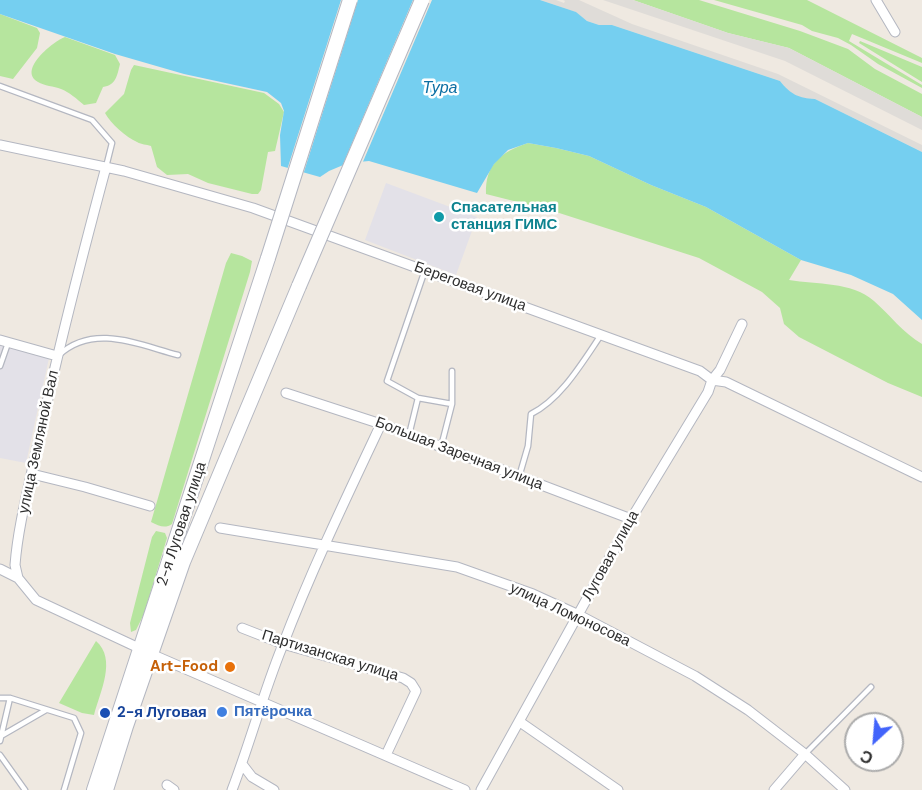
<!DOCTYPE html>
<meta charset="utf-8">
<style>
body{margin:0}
#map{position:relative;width:922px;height:790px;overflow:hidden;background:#efe9e1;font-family:"DM Sans",sans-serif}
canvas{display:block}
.north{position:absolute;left:844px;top:712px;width:60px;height:60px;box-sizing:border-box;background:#fff;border:2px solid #ababab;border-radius:50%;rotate:206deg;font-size:16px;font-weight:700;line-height:24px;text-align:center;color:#2e2e2e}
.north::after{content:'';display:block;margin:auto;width:21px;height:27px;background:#4264fb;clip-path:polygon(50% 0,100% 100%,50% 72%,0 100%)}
</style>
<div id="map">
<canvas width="922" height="790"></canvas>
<div class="north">С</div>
</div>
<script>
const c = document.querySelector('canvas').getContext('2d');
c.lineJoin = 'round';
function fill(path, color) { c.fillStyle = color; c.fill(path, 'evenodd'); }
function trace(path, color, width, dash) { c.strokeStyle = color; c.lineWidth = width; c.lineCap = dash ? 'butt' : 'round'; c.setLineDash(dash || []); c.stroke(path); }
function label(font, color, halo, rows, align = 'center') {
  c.font = font + ' "DM Sans",sans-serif'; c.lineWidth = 5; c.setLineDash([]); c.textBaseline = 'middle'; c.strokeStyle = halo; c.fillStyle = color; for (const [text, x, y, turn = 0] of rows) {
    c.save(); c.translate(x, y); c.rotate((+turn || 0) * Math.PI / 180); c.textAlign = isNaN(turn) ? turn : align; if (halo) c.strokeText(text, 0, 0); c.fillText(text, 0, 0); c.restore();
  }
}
fill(new Path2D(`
 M386 183 477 217 456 275 365 240Z
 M0 345 49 358 26 463 0 458Z`), '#e3e1e8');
fill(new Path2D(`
 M633 0H699L800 31 848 49 875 69 922 94V117L789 48 728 33Z
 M714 0H807L922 58V63L852 34 849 41 922 85V88L878 64 851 45 838 38 812 31 802 25Z
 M0 14 37 28 40 33 37 48 13 79 0 76Z
 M65 37 115 55 120 64C117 76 116 85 103 87L96 103 84 105C77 99 69 92 61 89 54 86 44 86 38 82 17 70 54 41 65 37Z
 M860 41 922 67V82L859 43Z
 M134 65 264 93 279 104 284 112 275 151 268 152 261 190 258 194H252L208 183 188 174 167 175 157 167 151 146C146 144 142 145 137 142 126 137 111 124 105 113L124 94 131 70Z
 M528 143 556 148 589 156 651 185 706 207 801 260 789 280C817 285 851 281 874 301 890 315 903 333 922 344V397L888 383 799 337 784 324 780 308 762 292 699 258 553 211 486 194C485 164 501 152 528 143Z
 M231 253 242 256 252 261 250 272 172 524C165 529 159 526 151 522L226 263Z
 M156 531 165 533 167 538 144 614 136 630 131 632 130 623 152 537Z
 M96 641C117 659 100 692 94 715L82 713 59 703Z`), '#b6e59e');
fill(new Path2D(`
 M540 0H556L564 3 565 1 563 0H579L632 24 778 74 922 145V152L815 99 801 98 789 92 780 81 612 25H599L587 21 575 12Z
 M603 0H633L728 33 789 48 922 117V130L785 61Z`), '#dfdcd8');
fill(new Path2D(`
 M0 0H540L576 12 587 21 599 25H612L780 81C791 95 799 98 815 99L922 152V320L893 294 851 275 801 260 706 207 651 185 589 156 556 148 528 143 508 150 494 164 477 193 369 161 348 163 329 171 320 177 281 166 280 135 284 111 281 103 267 92 184 74 115 54 0 14Z`), '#75cff0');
fill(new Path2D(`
 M341 0H358L303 175 287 170Z
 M413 0H432L362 164 341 169Z`), '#efe9e1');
const lane = new Path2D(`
 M0 86 92 120 112 143 106 167
 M425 270 387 381 418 398 452 404
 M59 355C94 323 139 345 178 355
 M0 366 8 343
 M409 435 418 398
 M441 447 452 404V371
 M519 477 528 446 531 414C561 399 582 363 601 335
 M0 698H10L74 718 81 733 64 790
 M1 736 46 710
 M0 741 10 698
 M805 754 871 687
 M0 755 25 790`);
const street = new Path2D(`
 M876 0 895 32
 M0 145 124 171 253 208 700 371 712 380 726 382 922 477
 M106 167C81 260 57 353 37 448 29 486 18 526 15 565L18 578 36 600 141 649
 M0 340 57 356
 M286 393 381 424 631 519
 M32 474 85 487 150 506
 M220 528 457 567 533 594 579 615 695 676 748 710 805 754 845 790
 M0 569 18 578
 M242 628 283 644 403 678 411 683 416 691 386 755
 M151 654 465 790
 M520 722 618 790
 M242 764 252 777 274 790
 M167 785 174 790
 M232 790C250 743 263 694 282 647 311 571 346 498 381 424
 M481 790 631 519 708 392 712 380 720 370 742 324
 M774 790 805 754`);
const secondary = new Path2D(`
 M94 790 268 258
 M106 790 126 726 183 562 299 286`);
trace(lane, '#b4b7c1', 7);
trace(street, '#b4b7c1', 11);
trace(secondary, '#b4b7c1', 16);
trace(lane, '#fff', 4.5);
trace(street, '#fff', 9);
trace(secondary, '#fff', 14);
const secondaryBridge = new Path2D(`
 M268 258 350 0
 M299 286 422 0`);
trace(secondaryBridge, '#b4b7c1', 16, []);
trace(secondaryBridge, '#fff', 14);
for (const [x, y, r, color] of [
 [439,217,6,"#0f9aa8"],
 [230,667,6,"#e8710a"],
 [222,712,6,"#3f7fe0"],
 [105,713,6,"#1a4fb4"]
]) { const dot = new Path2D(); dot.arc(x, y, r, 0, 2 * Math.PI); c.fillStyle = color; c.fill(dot); trace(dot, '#fff', 2); }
label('bold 15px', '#0d838f', '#fff', [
 ["Спасательная",451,208],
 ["станция ГИМС",451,225]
], 'left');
label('15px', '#2e2e2e', '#fff', [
 ["Береговая улица",470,287,20],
 ["улица Земляной Вал",39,442,-78],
 ["Большая Заречная улица",459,454,21],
 ["2-я Луговая улица",182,524,-72],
 ["Луговая улица",611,556,-61],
 ["улица Ломоносова",570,615,25],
 ["Партизанская улица",330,656,17]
]);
label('bold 15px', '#c56008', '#fff', [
 ["Art-Food",218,667]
], 'right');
label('bold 15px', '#366cbe', '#fff', [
 ["Пятёрочка",234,712]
], 'left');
label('bold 15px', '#164399', '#fff', [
 ["2-я Луговая",117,713]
], 'left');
label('italic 16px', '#0d6fa3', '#fff', [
 ["Тура",440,89]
]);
</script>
